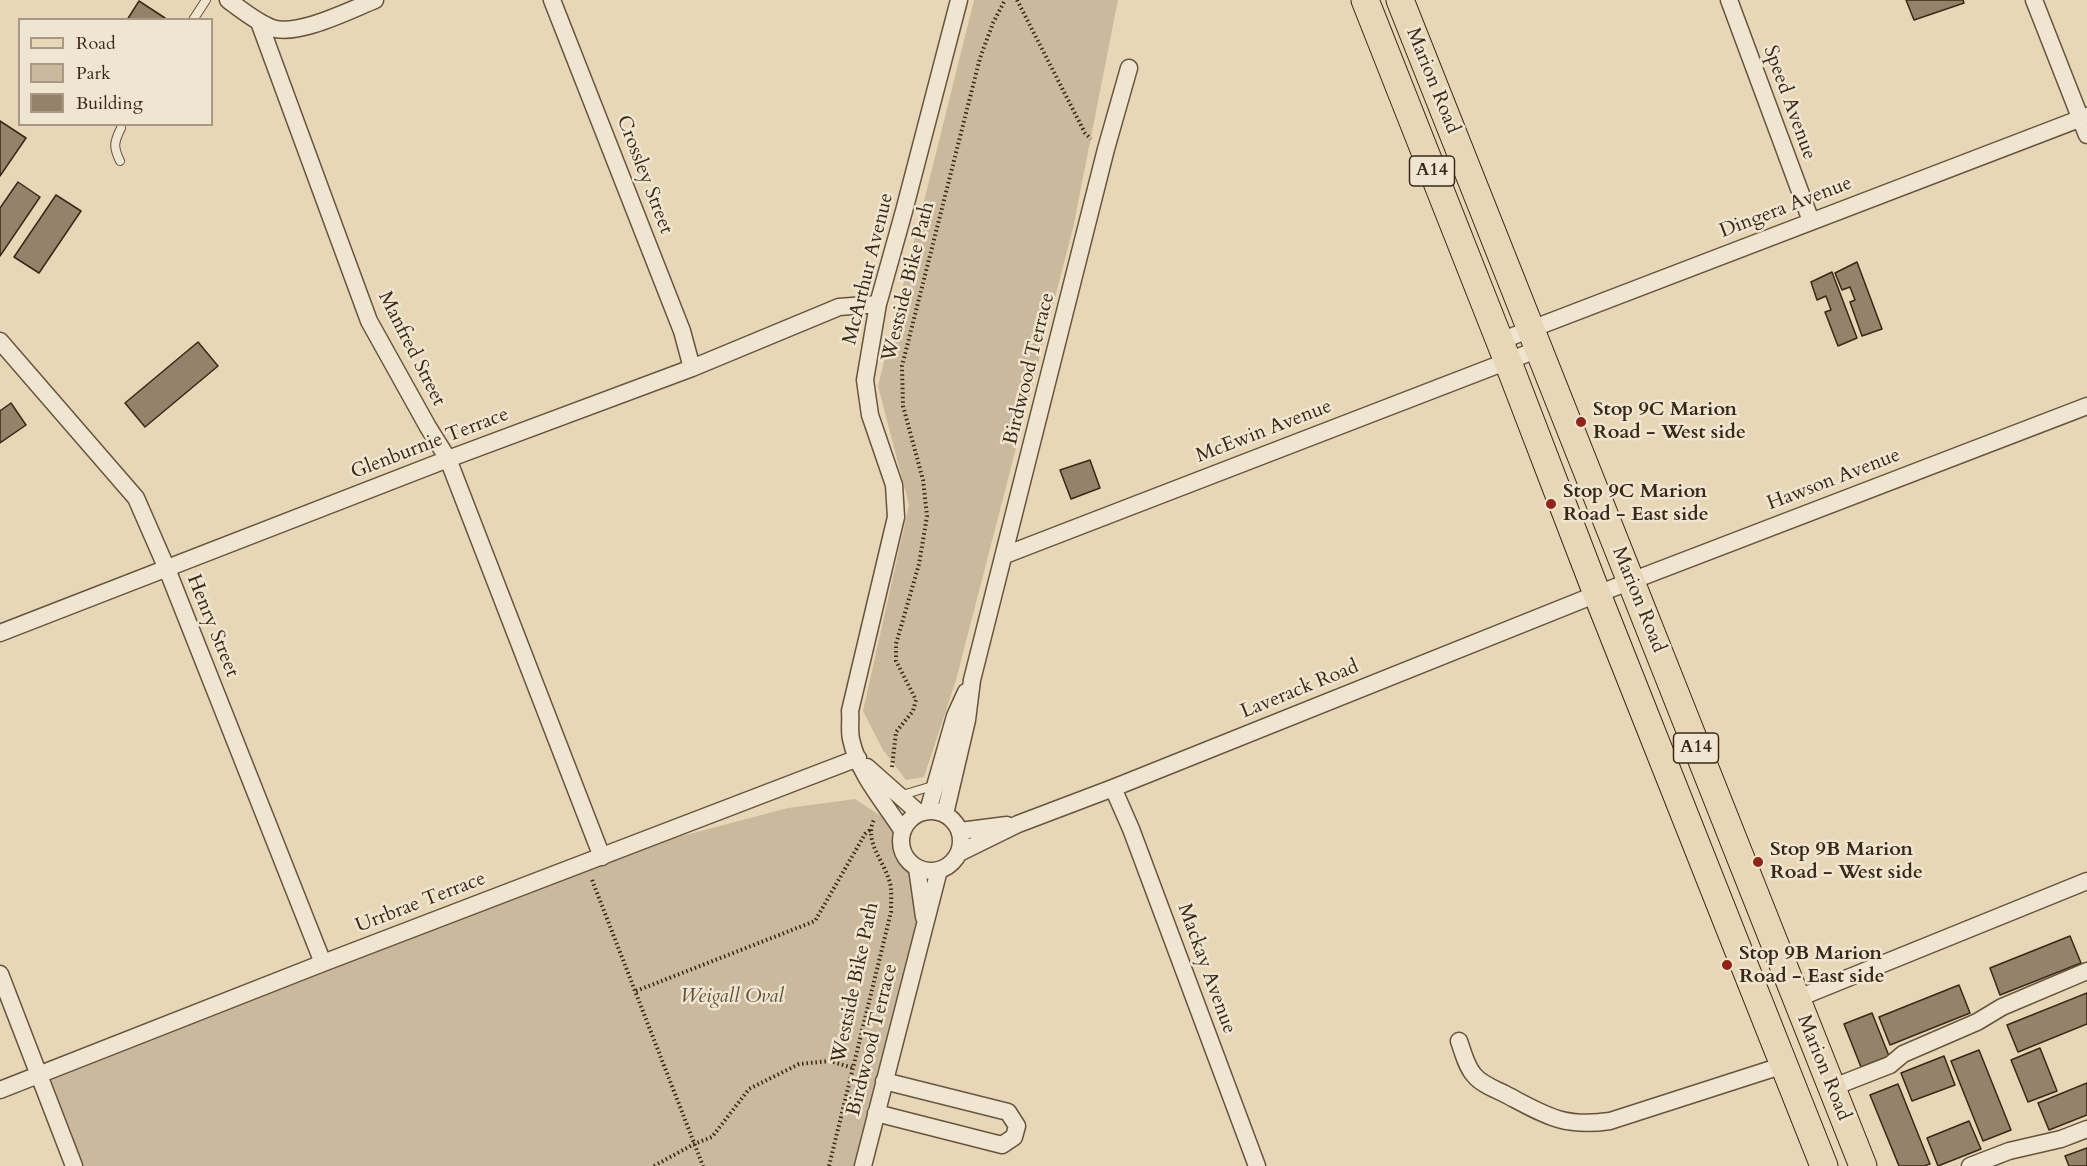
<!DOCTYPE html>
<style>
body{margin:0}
#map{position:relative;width:2087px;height:1166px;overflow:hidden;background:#e8d7b7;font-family:Cardo,serif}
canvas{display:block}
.legend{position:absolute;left:18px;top:18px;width:195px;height:108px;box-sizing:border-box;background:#f0e5d0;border:2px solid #a79986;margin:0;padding:8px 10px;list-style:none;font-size:18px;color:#392816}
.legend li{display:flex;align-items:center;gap:12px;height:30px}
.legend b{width:30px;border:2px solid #a79986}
</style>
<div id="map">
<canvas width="2087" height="1166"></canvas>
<ul class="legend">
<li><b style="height:8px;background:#e8d7b7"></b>Road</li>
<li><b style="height:16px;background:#cab99c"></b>Park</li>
<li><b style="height:16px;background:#94836a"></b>Building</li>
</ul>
</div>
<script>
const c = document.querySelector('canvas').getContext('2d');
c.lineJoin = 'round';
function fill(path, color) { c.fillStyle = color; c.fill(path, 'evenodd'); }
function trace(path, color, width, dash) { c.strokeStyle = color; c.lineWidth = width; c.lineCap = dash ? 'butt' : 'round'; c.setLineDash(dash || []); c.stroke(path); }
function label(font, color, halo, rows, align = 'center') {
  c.font = font + ' Cardo,serif'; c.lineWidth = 5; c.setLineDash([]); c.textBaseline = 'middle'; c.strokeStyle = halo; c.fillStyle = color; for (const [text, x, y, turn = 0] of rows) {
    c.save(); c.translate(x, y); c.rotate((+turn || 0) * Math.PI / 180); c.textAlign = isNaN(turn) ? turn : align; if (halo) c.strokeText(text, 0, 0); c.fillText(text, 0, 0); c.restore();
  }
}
fill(new Path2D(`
 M974 0H1118L1073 228 956 680 924 777 906 780 883 750 863 711 909 505 878 386Z
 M855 799 902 830C901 848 903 856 917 868L925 924 863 1166H74L39 1075 602 857 788 808Z`), '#cab99c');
const building = new Path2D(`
 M1906 0H1963L1964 3 1914 20Z
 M139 1 165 18V20H127Z
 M0 121 26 138 0 176Z
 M18 182 40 197 0 256V208Z
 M56 195 81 211 39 273 14 257Z
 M1857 262 1882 329 1862 336 1850 302 1855 300 1850 287 1842 290 1835 273Z
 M1832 272 1857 338 1838 346 1825 312 1831 310 1826 296 1817 300 1811 282Z
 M198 342 218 366 145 427 125 403Z
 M11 403 26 425 0 443V411Z
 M1090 460 1100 488 1071 499 1060 470Z
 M2070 936 2081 963 2000 995 1990 968Z
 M1959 985 1970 1013 1890 1045 1879 1017Z
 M2087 993V1024L2018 1052 2007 1025Z
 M1872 1013 1889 1056 1861 1067 1844 1024Z
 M2040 1048 2057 1091 2028 1102 2011 1060Z
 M1979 1050 2011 1130 1983 1141 1951 1061Z
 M1944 1056 1955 1085 1912 1101 1901 1073Z
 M2087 1083V1115L2049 1130 2038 1103Z
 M1898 1084 1930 1164 1924 1166H1899L1870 1095Z
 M1969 1121 1981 1149 1938 1166 1927 1138Z
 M2087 1148V1166H2069L2065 1156Z`);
fill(building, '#94836a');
trace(building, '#392816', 1.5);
const service = new Path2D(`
 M193 20 206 0
 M120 161C113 147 114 142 121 128
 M899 796 936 785`);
const minor = new Path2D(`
 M228 0C242 10 256 22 272 28 297 37 350 10 375 0
 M552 0 682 331 692 368
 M1729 0 1811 221
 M2034 0 2087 135
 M259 22 369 321 428 427 448 459 602 857
 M0 341 136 498 167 569 323 963
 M1500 341 2087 116
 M1005 555 1539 349
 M0 633 448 459 692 368 839 307 878 304
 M867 767 919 813
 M1113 788 1131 829 1257 1166
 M901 841a30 30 0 1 1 60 0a30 30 0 1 1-60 0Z
 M928 811 955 716 966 692
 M945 814 967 720 972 680 1106 149 1129 68
 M902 830C884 802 858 773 851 739 849 730 851 720 850 711L896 517 894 485 870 415 865 380 878 304 904 211 959 0
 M960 831 1007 825
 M959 853 1018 824 1113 788 1587 598 2087 406
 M917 868 924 917
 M0 974 74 1166
 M1796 999 2087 881
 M1459 1041C1463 1052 1466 1066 1474 1075 1481 1084 1495 1089 1505 1094 1545 1115 1563 1128 1610 1121L1784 1065
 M1831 1088 1890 1065 1903 1054 1977 1022 2002 1007 2087 971
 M0 1090 323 963 858 758
 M876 1113 1002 1145 1014 1137 1017 1126 1008 1112 884 1081
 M863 1166 939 870
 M1970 1166 2009 1151 2061 1139 2087 1129`);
const primary = new Path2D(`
 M1365 0 1508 362 1597 594 1824 1166
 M1400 0 1863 1166`);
trace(service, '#65543e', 10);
trace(minor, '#65543e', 19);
trace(primary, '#392816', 29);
trace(new Path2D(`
 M1017 0 1085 133 1091 139
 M892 767 896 732 913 711 916 700 896 661V644L919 564 927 516 923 480 903 406 902 366 980 58 993 23 1005 0
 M592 880 703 1166
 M636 991 815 921 865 834 871 829
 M654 1166 694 1144 712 1137 749 1089 799 1064 830 1061 853 1068
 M829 1166 891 912C891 902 892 892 890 883 885 862 862 840 875 818`), '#392816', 4, [1.5, 3]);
trace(service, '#f0e5d0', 8);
trace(minor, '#f0e5d0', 16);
trace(primary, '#e8d7b7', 27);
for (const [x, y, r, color] of [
 [1581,422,6,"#8f2418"],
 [1551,504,6,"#8f2418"],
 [1758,862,6,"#8f2418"],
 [1727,965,6,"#8f2418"]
]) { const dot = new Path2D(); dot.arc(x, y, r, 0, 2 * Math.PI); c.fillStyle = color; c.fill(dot); trace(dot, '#f0e5d0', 2); }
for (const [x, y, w] of [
 [1432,171,45],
 [1696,748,45]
]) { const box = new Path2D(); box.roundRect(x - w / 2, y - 15, w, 30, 4.5); c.fillStyle = '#f0e5d0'; c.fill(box); trace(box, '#392816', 1.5); }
label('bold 18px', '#392816', null, [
 ["A14",1432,171],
 ["A14",1696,748]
]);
label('20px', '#392816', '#f0e5d0', [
 ["Marion Road",1432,81,68],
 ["Speed Avenue",1789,103,70],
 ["Crossley Street",644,175,69],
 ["Dingera Avenue",1786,208,-21],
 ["McArthur Avenue",869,269,-76],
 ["Westside Bike Path",909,282,-76],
 ["Manfred Street",411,349,63],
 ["Birdwood Terrace",1030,369,-76],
 ["McEwin Avenue",1264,432,-21],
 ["Glenburnie Terrace",430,444,-21],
 ["Hawson Avenue",1834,480,-21],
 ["Marion Road",1638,600,68],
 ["Henry Street",212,626,68],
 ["Laverack Road",1300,690,-22],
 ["Urrbrae Terrace",421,903,-21],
 ["Mackay Avenue",1206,969,70],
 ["Westside Bike Path",856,983,-78],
 ["Birdwood Terrace",873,1040,-76],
 ["Marion Road",1823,1068,68]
]);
label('bold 20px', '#392816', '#f0e5d0', [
 ["Stop 9C Marion",1593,410],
 ["Road - West side",1593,433],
 ["Stop 9C Marion",1563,492],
 ["Road - East side",1563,515],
 ["Stop 9B Marion",1770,850],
 ["Road - West side",1770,873],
 ["Stop 9B Marion",1739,954],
 ["Road - East side",1739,977]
], 'left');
label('italic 20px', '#5d4c38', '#f0e5d0', [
 ["Weigall Oval",732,997]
]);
</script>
